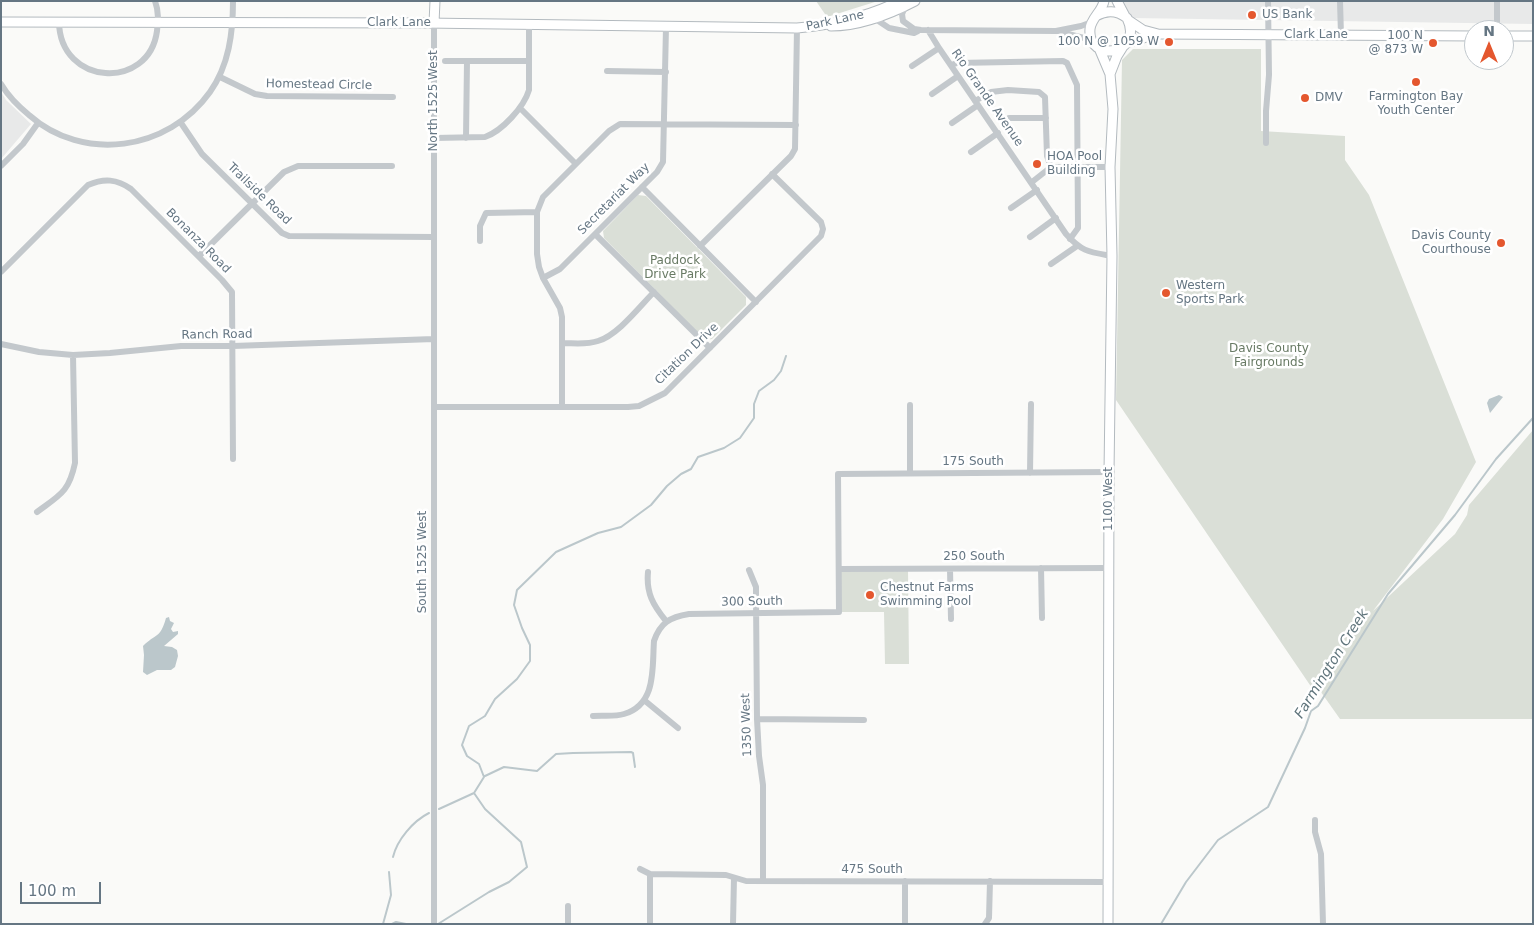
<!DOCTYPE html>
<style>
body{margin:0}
#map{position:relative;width:1534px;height:925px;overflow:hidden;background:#fafaf8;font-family:"DejaVu Sans",sans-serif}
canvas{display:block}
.frame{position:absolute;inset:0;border:2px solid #657683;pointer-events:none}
.north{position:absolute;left:1464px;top:20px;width:50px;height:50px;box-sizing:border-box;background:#fff;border:1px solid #c1c8cd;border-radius:50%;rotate:0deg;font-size:14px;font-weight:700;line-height:20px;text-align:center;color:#657683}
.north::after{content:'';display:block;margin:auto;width:18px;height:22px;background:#e4572e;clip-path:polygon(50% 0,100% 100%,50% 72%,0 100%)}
.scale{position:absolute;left:20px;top:882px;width:81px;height:22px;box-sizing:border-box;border:2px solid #657683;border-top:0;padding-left:6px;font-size:15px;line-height:18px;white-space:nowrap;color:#657683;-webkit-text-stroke:4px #fff;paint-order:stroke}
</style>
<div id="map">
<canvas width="1534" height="925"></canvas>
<div class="frame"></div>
<div class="north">N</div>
<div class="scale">100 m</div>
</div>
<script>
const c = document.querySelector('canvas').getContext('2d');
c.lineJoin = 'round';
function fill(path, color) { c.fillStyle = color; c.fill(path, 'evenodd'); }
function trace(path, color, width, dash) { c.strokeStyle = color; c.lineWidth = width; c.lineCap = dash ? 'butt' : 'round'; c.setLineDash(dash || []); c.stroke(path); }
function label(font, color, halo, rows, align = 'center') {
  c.font = font + ' "DejaVu Sans",sans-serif'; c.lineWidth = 5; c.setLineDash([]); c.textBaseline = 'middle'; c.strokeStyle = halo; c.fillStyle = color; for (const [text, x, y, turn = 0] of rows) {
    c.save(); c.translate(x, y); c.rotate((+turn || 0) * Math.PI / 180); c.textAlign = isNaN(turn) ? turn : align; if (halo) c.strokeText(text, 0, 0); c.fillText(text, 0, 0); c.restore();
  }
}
fill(new Path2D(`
 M1122 1H1533V24L1132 18Z
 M1 92 6 100 31 124 1 159Z`), '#e8e9e9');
fill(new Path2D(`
 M816 1H878L827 17Z
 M1133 49H1261V131L1345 136V160L1369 195 1476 462 1443 519 1373 611 1455 534 1467 515 1469 505 1533 430V719H1340L1316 685 1312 688 1116 400 1122 60Z
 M638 195 646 196 746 297V305L712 339 705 340 604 238 603 231Z
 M839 569H908L909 664H885L884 612H839Z`), '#dadfd7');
fill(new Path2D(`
 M1499 395 1503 397 1490 413 1487 403 1489 399Z
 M169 617 170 621 174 623 171 629 173 632 178 631V634L164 646 172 647 177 650 178 656 175 667 171 670H157L147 675 143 672 144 655 143 646C156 633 160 639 166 618Z`), '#bbc7cb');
trace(new Path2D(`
 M485 776 504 767 537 771 556 754 573 753 631 752 633 753 635 767
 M439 809 474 793 484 777 479 764 467 756 462 745 469 726 485 716 495 699 517 679 530 661V645L522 628 514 605 517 590 556 552 598 533 621 527 651 505 667 486 681 474 691 469 698 457 724 448 740 438 754 418V404L759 391 774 380 781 371 786 356
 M393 857C397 840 413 821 429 813
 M383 924 391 895 389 872
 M392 924 396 922 406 924
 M438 924 489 892 509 882 527 867 521 842 485 809 474 793
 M1161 924 1186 882 1218 840 1268 807 1305 728 1311 711 1318 706 1388 594 1455 515 1496 459 1533 418`), '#bbc7cb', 2);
const secondary = new Path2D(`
 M1117 1 1125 16
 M1096 16C1106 10 1117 10 1127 18 1145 55 1087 64 1090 29 1091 18 1102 12 1104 1
 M1128 20 1143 30 1158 34 1474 36
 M1 22 425 23 797 28C832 25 869 16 900 1
 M434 23 435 1
 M831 26C860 26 890 14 915 1
 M1504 36H1533
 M1126 43 1157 34
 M1099 48 1110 74 1113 109 1110 167 1112 256 1109 472 1108 924
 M1110 74 1117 56 1122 48`);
trace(secondary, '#b3babf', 11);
trace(new Path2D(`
 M1340 1 1341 35
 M905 7 902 14 903 21 914 29 921 30 1056 31 1081 26 1092 22
 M874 18 889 28 914 33 918 31
 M59 22C60 86 149 91 157 31 158 21 159 12 155 1
 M928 30 939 48 1066 234C1082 252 1089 252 1112 256
 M1497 30V1
 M1060 32 1092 40
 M445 61H529
 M951 65 957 63 1063 61 1067 63 1077 85 1078 228 1070 239
 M912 66 939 48
 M607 71 666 72
 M220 77 255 94 267 96 393 97
 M1 84C8 96 18 106 29 115 83 163 168 151 210 92 229 65 233 33 233 1
 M932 94 958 76
 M975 101 991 92 1008 90 1039 92 1045 97 1047 156 1051 167
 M520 108 576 164
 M1009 118H1046
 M181 123 202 154 282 233 289 236 434 237
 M952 123 978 105
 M434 138 485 137C502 131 524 107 529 90V25
 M466 138 467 61
 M1266 143V111L1269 75 1268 1
 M971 152 998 133
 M1 166 23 144 38 123
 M1032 182 1051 167H1110
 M642 187 756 302
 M1011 208 1037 190
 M595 234 710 348
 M1030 237 1056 218
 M480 241V226L486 213 537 212
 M700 246 791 156 795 149 797 28
 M199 256 284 172 298 166H392
 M1051 264 1077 246
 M1 272 88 185C104 178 117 179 131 189L222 280 232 292 233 459
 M543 278 560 269 657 172 663 162 666 27
 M562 343C574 343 586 345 598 341 618 335 639 307 654 292
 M1 344 39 352 73 355 110 353 181 346H233L434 339
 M910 405V473
 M434 407H628L639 406 665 393 821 236 823 229 821 222 772 174
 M562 407V317L560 308 543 278 539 267 537 254V212L543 197 609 131 620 124 796 125
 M1030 473 1031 404
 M37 512C60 495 69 492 75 463L73 355
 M1041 568 1042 618
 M839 569 1109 568
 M950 569 951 619
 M749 570 756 587V598L757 719 759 756 763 785V881
 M648 572C646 593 653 605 666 621
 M644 700 678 728
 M593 716C603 715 614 717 624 714 657 704 652 668 654 641 660 623 670 617 689 614L839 612 838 474 1109 472
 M757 719 864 720
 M1315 820V832L1321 854 1323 924
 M640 869 650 874 726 875 746 881 1107 882
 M905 881V924
 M434 924V23
 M568 924V906
 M650 924V874
 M733 924 734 878
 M985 924 989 918 990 881`), '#c3c8cc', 6);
trace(secondary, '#fff', 9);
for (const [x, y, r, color] of [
 [1252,15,5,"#e4572e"],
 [1169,42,5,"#e4572e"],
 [1433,43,5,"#e4572e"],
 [1416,82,5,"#e4572e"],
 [1305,98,5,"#e4572e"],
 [1037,164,5,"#e4572e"],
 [1501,243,5,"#e4572e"],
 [1166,293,5,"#e4572e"],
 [870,595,5,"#e4572e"]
]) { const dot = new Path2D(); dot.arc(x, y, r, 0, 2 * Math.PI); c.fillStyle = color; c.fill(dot); trace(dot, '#fff', 2); }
label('12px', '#657683', '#fff', [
 ["US Bank",1262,15],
 ["100 N",1423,36,"right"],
 ["@ 873 W",1423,50,"right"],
 ["100 N @ 1059 W",1159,42,"right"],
 ["Farmington Bay",1416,97,"center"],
 ["Youth Center",1416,111,"center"],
 ["DMV",1315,98],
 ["HOA Pool",1047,157],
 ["Building",1047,171],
 ["Davis County",1491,236,"right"],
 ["Courthouse",1491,250,"right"],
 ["Western",1176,286],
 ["Sports Park",1176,300],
 ["Chestnut Farms",880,588],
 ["Swimming Pool",880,602]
], 'left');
label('12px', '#657683', '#fff', [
 ["Park Lane",835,21,-12],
 ["Clark Lane",399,23],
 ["Clark Lane",1316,35],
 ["Homestead Circle",319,85,1],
 ["Rio Grande Avenue",987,98,55],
 ["North 1525 West",434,101,-90],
 ["Trailside Road",259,194,44],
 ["Secretariat Way",614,199,-45],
 ["Bonanza Road",198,241,45],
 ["Ranch Road",217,335,-1],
 ["Citation Drive",687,354,-44],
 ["175 South",973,462],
 ["1100 West",1109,499,-90],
 ["250 South",974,557],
 ["South 1525 West",423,562,-90],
 ["300 South",752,602,-1],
 ["1350 West",747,725,-92],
 ["475 South",872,870]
]);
label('12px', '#687a64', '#fff', [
 ["Paddock",675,261],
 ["Drive Park",675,275],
 ["Davis County",1269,349],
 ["Fairgrounds",1269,363]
]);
label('italic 14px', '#60757c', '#fff', [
 ["Farmington Creek",1332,664,-58]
]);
</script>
